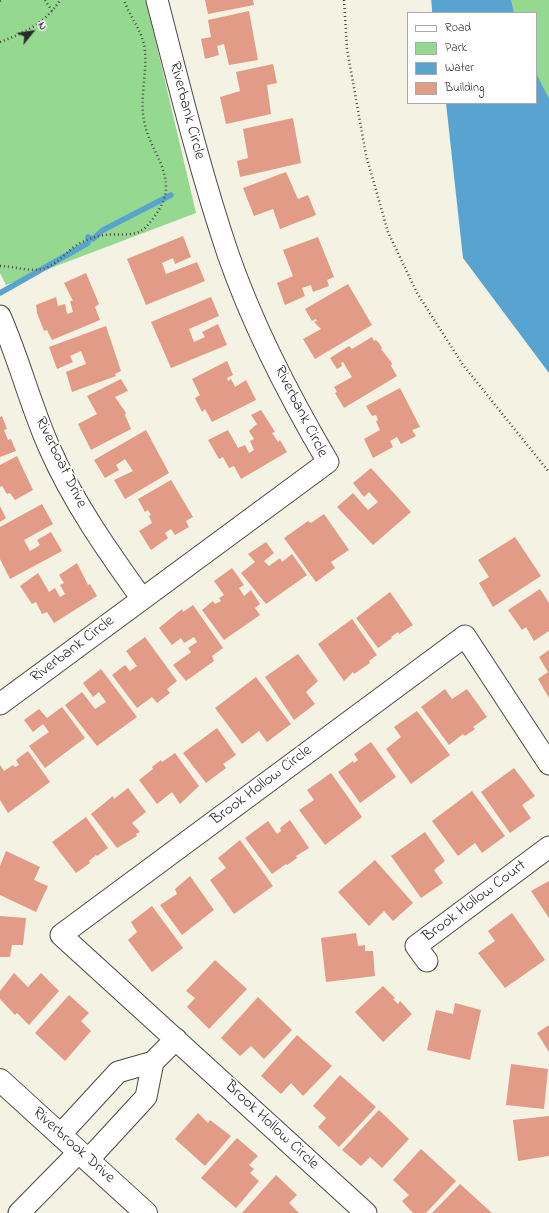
<!DOCTYPE html>
<style>
body{margin:0}
#map{position:relative;width:549px;height:1213px;overflow:hidden;background:#f4f2e2;font-family:"Indie Flower",sans-serif}
canvas{display:block}
.legend{position:absolute;left:407px;top:12px;width:130px;height:92px;box-sizing:border-box;background:#fff;border:1px solid #aaa;margin:0;padding:5px 7px;list-style:none;font-size:12px;color:#2b2b2b}
.legend li{display:flex;align-items:center;gap:8px;height:20px}
.legend b{width:20px;border:1px solid #aaa}
.north{position:absolute;left:12px;top:12px;width:40px;height:40px;-webkit-text-stroke:3px #fff;paint-order:stroke;rotate:60deg;font-size:11px;font-weight:700;line-height:16px;text-align:center;color:#2b2b2b}
.north::after{content:'';display:block;margin:auto;width:14px;height:18px;background:#2b2b2b;clip-path:polygon(50% 0,100% 100%,50% 72%,0 100%)}
</style>
<div id="map">
<canvas width="549" height="1213"></canvas>
<ul class="legend">
<li><b style="height:5px;background:#fff"></b>Road</li>
<li><b style="height:11px;background:#95d890"></b>Park</li>
<li><b style="height:11px;background:#58a3d0"></b>Water</li>
<li><b style="height:11px;background:#e29b87"></b>Building</li>
</ul>
<div class="north">N</div>
</div>
<script>
const c = document.querySelector('canvas').getContext('2d');
c.lineJoin = 'round';
function fill(path, color) { c.fillStyle = color; c.fill(path, 'evenodd'); }
function trace(path, color, width, dash) { c.strokeStyle = color; c.lineWidth = width; c.lineCap = dash ? 'butt' : 'round'; c.setLineDash(dash || []); c.stroke(path); }
function label(font, color, halo, rows, align = 'center') {
  c.font = font + ' "Indie Flower",sans-serif'; c.lineWidth = 3.5; c.setLineDash([]); c.textBaseline = 'middle'; c.strokeStyle = halo; c.fillStyle = color; for (const [text, x, y, turn = 0] of rows) {
    c.save(); c.translate(x, y); c.rotate((+turn || 0) * Math.PI / 180); c.textAlign = isNaN(turn) ? turn : align; if (halo) c.strokeText(text, 0, 0); c.fillText(text, 0, 0); c.restore();
  }
}
fill(new Path2D(`
 M0 0H146L196 213 6 285 0 273Z
 M484 0H549V151L536 103V13H487Z`), '#95d890');
fill(new Path2D(`
 M434 0H511L514 13H435Z
 M536 73 549 99V373L463 258 446 103H536Z`), '#58a3d0');
trace(new Path2D(`
 M434 0 435 13
 M0 293 88 243V237L93 239 103 230 171 195`), '#58a3d0', 5.5);
fill(new Path2D(`
 M205 0H253L254 5 208 14Z
 M249 11 258 60 229 65 224 44 217 46 219 55 205 59 201 39 211 37 208 20Z
 M273 64 277 83 267 85 271 114 226 124 220 97 240 91 236 72Z
 M293 118 301 163 240 177 237 161 248 158 243 129Z
 M286 172 298 199 308 195 316 215 280 229 273 209 254 216 243 188Z
 M183 236 191 257 175 264 173 258 162 263 166 274 197 262 205 281 146 305 127 259Z
 M318 237 334 277 327 280 329 286 313 292 311 285 302 288 305 296 285 305 277 283 293 276 283 250Z
 M86 273 99 304 95 307 100 320 52 340 47 330 44 331 37 313 36 305 56 297 58 306 65 304 67 314 73 312 70 301H73L64 283Z
 M348 284 372 325 315 359 303 339 321 329 314 322 317 321 316 319 312 321 305 309Z
 M211 297 219 316 189 329 194 342 205 337 202 332 218 324 227 345 171 368 151 322Z
 M106 326 121 371 115 374 116 376 72 392 66 372 86 364 81 351 70 356 73 362 57 369 49 347Z
 M372 337 374 341 376 340 379 343 382 348 381 349 392 363 391 366 397 376 344 408 335 393 337 392 334 387 352 377 343 362 341 363 342 366 337 369 330 358 349 346 352 349Z
 M227 361 233 375 227 378 228 381 231 379 235 387 246 380 256 400 212 422 205 409 202 412 195 398 200 395 192 379Z
 M121 379 128 391 115 397 126 413 125 415 131 429 91 450 78 424 97 414 87 396Z
 M400 388 420 427 412 430 416 436 401 444 397 437 390 441 393 447 373 458 364 439 380 430 376 421 378 420 376 415 372 416 366 406Z
 M261 410 275 432 272 433 278 442 280 440 287 452 241 479 234 466 229 468 223 457 219 459 208 440 228 430 238 448 245 445 249 453 254 450 250 441 254 439 249 431 257 424 251 415Z
 M2 416 7 429 4 430 8 440 11 439 16 451 0 457V417Z
 M146 430 169 473 125 499 114 480 133 471 125 459 116 465 119 470 105 478 94 460Z
 M17 456 33 490 15 500 10 493 7 494 2 486 0 487V465Z
 M371 468 411 512 373 545 337 507 353 493 368 510 378 502 369 492 364 497 353 483Z
 M171 480 193 517 186 521 189 527 175 535 171 529 165 533 168 538 151 550 139 531 152 523 149 516 151 515 148 510 145 512 138 499Z
 M42 504 53 524 24 540 30 551 40 545 37 540 51 532 62 551 10 579 0 559V527Z
 M0 506 6 518 0 522Z
 M324 514 349 550 331 562 335 568 316 582 284 538 308 521 311 523Z
 M515 537 541 576 493 607 479 583 489 577 478 560Z
 M266 542 274 553 264 561 269 566 280 558 282 562 292 554 307 575 266 604 241 573 255 562 248 554Z
 M77 563 88 585 90 584 97 596 54 623 47 612 42 614 36 602 32 604 20 586 38 573 49 592 55 588 60 597 65 594 60 585 64 583 59 575Z
 M232 568 244 585 239 588 244 596 251 590 260 604 255 608 260 615 224 640 202 610 213 601 215 604 221 601 219 598 224 595 214 581Z
 M540 589 549 603V631L534 641 526 627 522 630 508 610Z
 M390 592 413 625 399 634 398 632 391 637 392 638 378 648 356 618Z
 M193 605 223 648 212 656 214 661 186 681 173 665 191 652 188 648 197 642 194 637 184 643 181 638 172 645 159 628 182 609 183 612Z
 M352 619 377 655 369 661 370 663 354 674 353 672 344 681 318 644Z
 M145 637 177 681 167 689 170 693 157 703 152 697 137 708 112 675 125 665 130 671 137 666 126 651Z
 M549 650V698L538 679 548 672 539 657Z
 M298 654 318 681 306 692 315 704 294 720 265 677Z
 M101 669 137 717 97 746 65 705 82 692 95 709 106 702 99 692 93 697 83 683Z
 M256 677 291 724 267 742 259 731 242 744 215 708Z
 M445 689 452 699 467 689 487 717 473 727 475 729 465 736 463 734 449 745 421 707Z
 M62 707 85 738 45 768 29 746 49 732 43 724 33 732 24 720 39 709 47 718Z
 M417 711 450 755 411 784 386 749 401 737 394 727Z
 M217 728 236 755 223 764 226 768 206 783 183 753Z
 M371 742 396 777 360 803 338 772 353 761 354 763 358 760 354 754Z
 M28 751 50 782 8 813 0 800V765L4 771 13 765 15 767 19 765 16 760Z
 M175 753 199 786 180 804 172 792 157 804 139 780 153 769 152 767 161 760 162 762Z
 M514 768 535 796 522 805 531 818 510 833 481 792Z
 M331 773 362 817 325 845 299 810 314 800 307 790Z
 M128 788 146 812 132 823 140 832 136 834 137 836 117 848 91 814 113 796 114 799Z
 M472 791 505 836 482 853 475 843 458 856 432 821Z
 M86 817 108 848 97 856 96 855 89 861 90 863 76 873 52 842Z
 M290 820 309 848 296 856 297 858 287 865 286 864 272 874 245 838 268 821 277 834 281 831 280 828Z
 M425 832 445 861 434 870 443 883 421 898 391 856Z
 M240 840 273 886 234 914 210 880 226 868 218 858Z
 M6 851 40 867 34 880 48 886 36 912 0 895V866Z
 M375 860 413 903 393 921 384 911 369 926 338 892Z
 M190 876 214 910 182 935 160 905 177 894 175 889Z
 M549 881V918L531 891Z
 M152 906 183 948 152 972 128 940 137 932 131 922Z
 M512 913 545 960 505 988 478 953 495 941 488 931Z
 M0 916 26 918 23 945H12L10 957H0Z
 M356 933 358 946 365 945V951H373L375 976 326 982 321 938Z
 M215 960 247 989 209 1029 187 1007 195 998 186 991Z
 M14 973 28 987 41 973 59 991 29 1025 17 1013 15 1015 0 999V991Z
 M383 986 395 998 393 999 398 1004 400 1001 412 1014 383 1042 355 1012Z
 M69 995 89 1013 81 1021 91 1031 65 1061 35 1033Z
 M258 997 292 1030 264 1059 251 1046 240 1056 221 1038Z
 M455 1003 481 1010 470 1060 427 1050 436 1010 453 1014Z
 M549 1025V1052L537 1033Z
 M297 1035 332 1066 303 1096 291 1083 281 1094 261 1076Z
 M511 1064 548 1069 544 1109 506 1105Z
 M340 1075 376 1107 339 1147 318 1127 326 1118 313 1106Z
 M379 1110 409 1139 382 1168 370 1157 361 1166 342 1150Z
 M198 1113 208 1123 210 1120 231 1136 205 1166 175 1139Z
 M549 1116V1156L518 1161 513 1120Z
 M237 1138 258 1156 249 1165 254 1169 250 1173 259 1181 236 1208 201 1178Z
 M421 1149 456 1181 426 1213H413L402 1201 409 1195 393 1180Z
 M276 1175 297 1195 289 1203 299 1213H242Z
 M460 1184 492 1213H432Z`), '#e29b87');
const street = new Path2D(`
 M0 316C19 359 30 404 49 447 73 502 107 550 142 599
 M0 704 328 462C289 396 253 326 228 254 200 171 179 85 157 0
 M427 961 416 946 549 847
 M60 1135 118 1072 153 1062
 M88 1160 146 1097 153 1062 176 1039
 M19 1213 79 1152
 M366 1213 61 935 465 636 549 764`);
const secondary = new Path2D(`
 M0 1080 146 1213`);
trace(street, '#494946', 23);
trace(secondary, '#494946', 24);
trace(new Path2D(`
 M45 0 52 11
 M344 0 347 49 366 155 388 232 417 293 463 365 549 472
 M0 1 2 0
 M0 42C24 33 46 23 60 0
 M0 266C15 266 34 274 48 267 62 261 70 246 85 241 91 238 98 236 105 235 118 233 135 238 146 227 155 217 166 202 166 188 166 163 150 148 145 125 138 98 149 71 144 44 140 28 129 15 124 0`), '#494946', 2.5, [1, 3]);
trace(street, '#fff', 21);
trace(secondary, '#fff', 22);
label('16px', '#2b2b2b', '#fff', [
 ["Riverbank Circle",186,111,75],
 ["Riverbank Circle",300,412,63],
 ["Riverboat Drive",60,463,64],
 ["Riverbank Circle",73,650,-37],
 ["Brook Hollow Circle",262,786,-37],
 ["Brook Hollow Court",475,902,-37],
 ["Brook Hollow Circle",271,1126,43],
 ["Riverbrook Drive",73,1146,42]
]);
</script>
